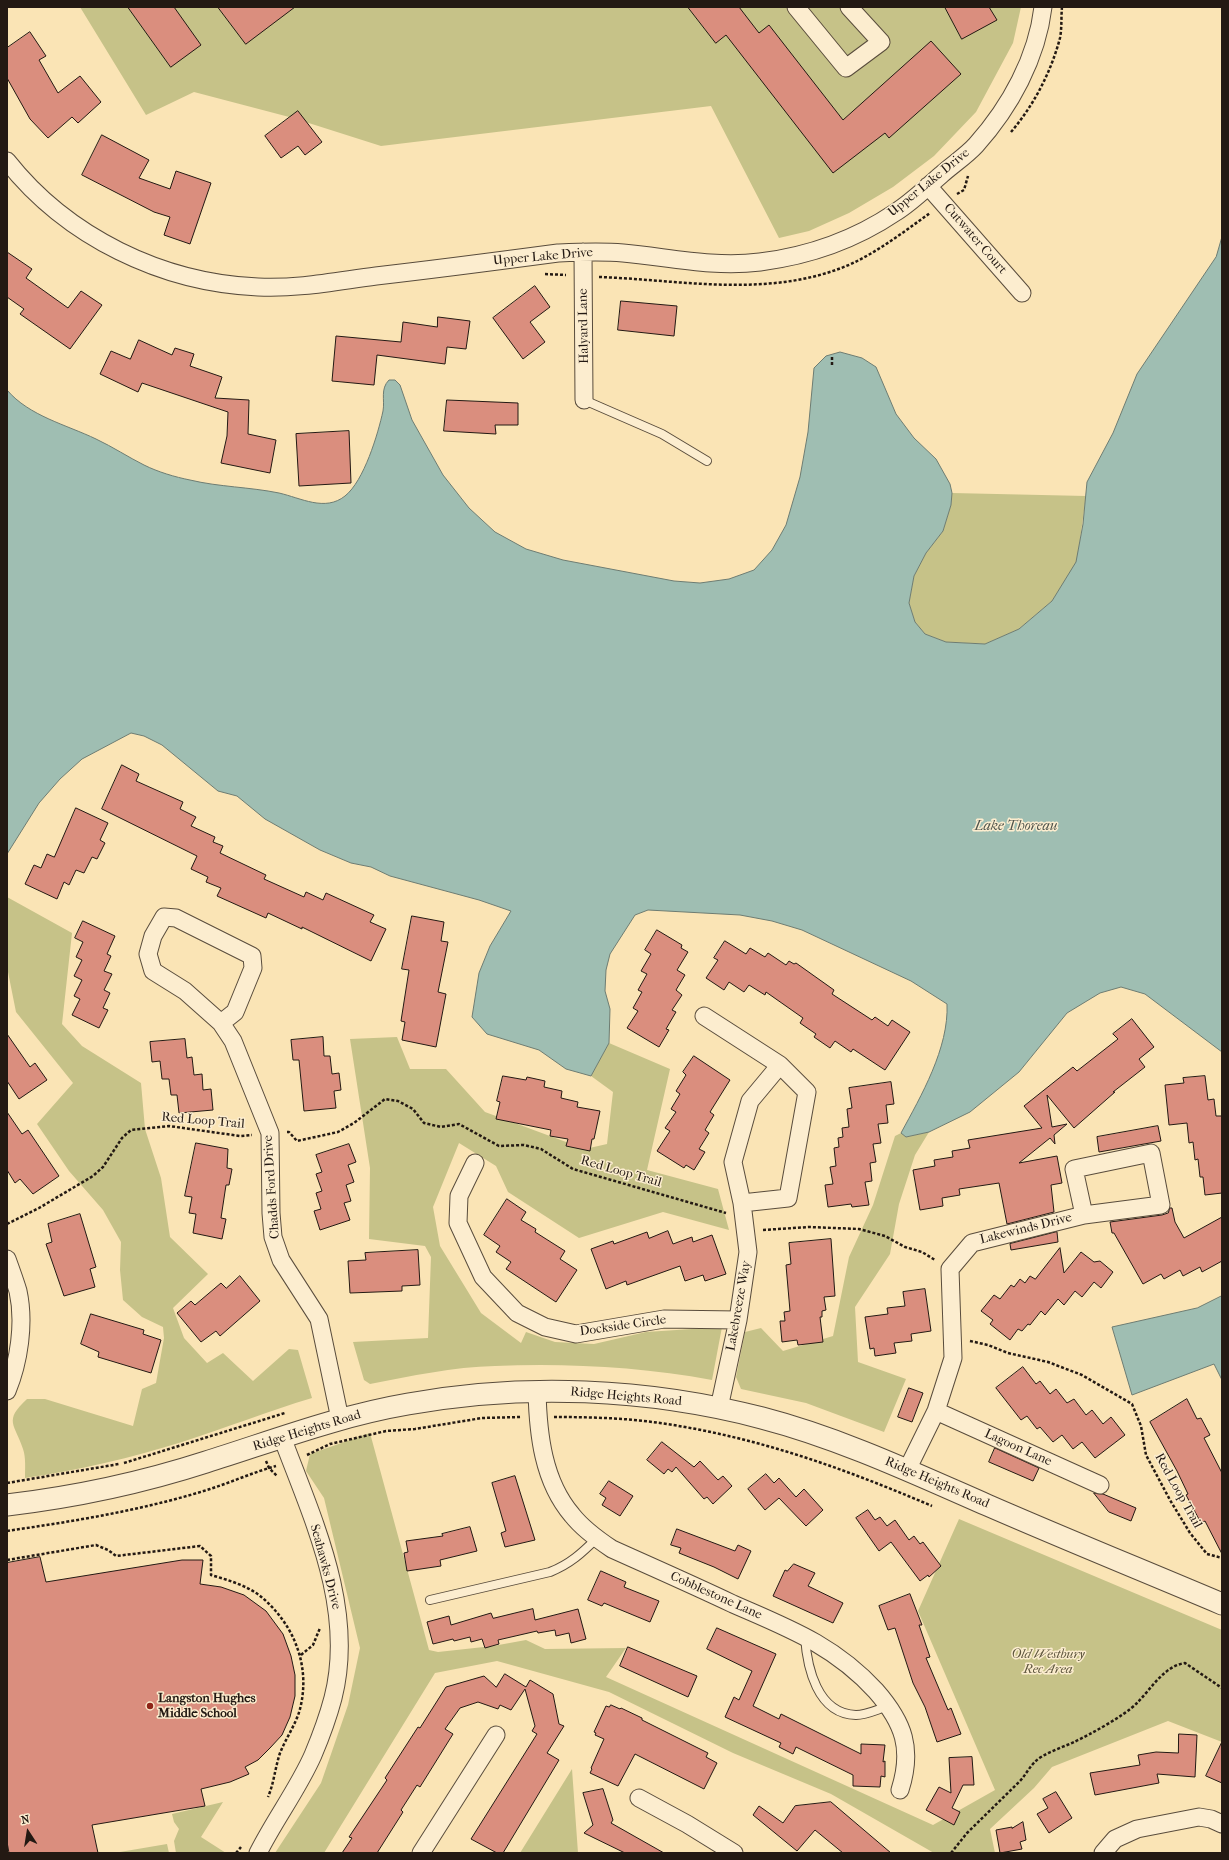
<!DOCTYPE html>
<style>
body{margin:0}
#map{position:relative;width:1229px;height:1860px;overflow:hidden;background:#fae4b5;font-family:"IM FELL French Canon",serif}
canvas{display:block}
.frame{position:absolute;inset:0;border:8px solid #231913;pointer-events:none}
.north{position:absolute;left:8px;top:1812px;width:40px;height:40px;-webkit-text-stroke:3px #fcedcf;paint-order:stroke;rotate:348deg;font-size:11px;font-weight:700;line-height:16px;text-align:center;color:#231913}
.north::after{content:'';display:block;margin:auto;width:14px;height:18px;background:#231913;clip-path:polygon(50% 0,100% 100%,50% 72%,0 100%)}
</style>
<div id="map">
<canvas width="1229" height="1860"></canvas>
<div class="frame"></div>
<div class="north">N</div>
</div>
<script>
const c = document.querySelector('canvas').getContext('2d');
c.lineJoin = 'round';
function fill(path, color) { c.fillStyle = color; c.fill(path, 'evenodd'); }
function trace(path, color, width, dash) { c.strokeStyle = color; c.lineWidth = width; c.lineCap = dash ? 'butt' : 'round'; c.setLineDash(dash || []); c.stroke(path); }
function label(font, color, halo, rows, align = 'center') {
  c.font = font + ' "IM FELL French Canon",serif'; c.lineWidth = 3; c.setLineDash([]); c.textBaseline = 'middle'; c.strokeStyle = halo; c.fillStyle = color; for (const [text, x, y, turn = 0] of rows) {
    c.save(); c.translate(x, y); c.rotate((+turn || 0) * Math.PI / 180); c.textAlign = isNaN(turn) ? turn : align; if (halo) c.strokeText(text, 0, 0); c.fillText(text, 0, 0); c.restore();
  }
}
fill(new Path2D(`
 M80 7H1021L1013 43 976 112 934 156 893 187 849 213 809 231 779 238 711 106 381 146 293 118 194 92 146 115Z
 M952 493 1086 496 1077 562 1052 601 1019 629 985 644 946 642 925 634 915 622 909 603 914 576 926 553 943 531 951 505Z
 M7 897 72 933 62 1024 82 1046 141 1083 145 1129 161 1178 170 1237 208 1274 173 1308 184 1338 207 1363 223 1353 253 1381 289 1349 298 1350 312 1398C268 1411 226 1428 182 1442 134 1457 76 1471 25 1478 25 1469 26 1457 23 1449 15 1424 3 1421 27 1399H45L133 1426 142 1389 156 1383 164 1338 163 1327 142 1317 123 1300 120 1270 121 1242 103 1210 69 1171 37 1124 73 1083 16 1012 7 967Z
 M397 1037 410 1069H446L485 1112 585 1149 607 1144 613 1092 591 1076 609 1043 670 1069 647 1170 718 1189 729 1230 663 1212 579 1238 508 1192 496 1166 459 1143 433 1207 440 1246 481 1313 521 1343 526 1332 555 1342 594 1344 646 1332 722 1327 712 1380C641 1367 567 1363 495 1366 453 1367 411 1376 370 1384L364 1380 353 1342 428 1338 431 1257 425 1246 369 1239 370 1168 350 1039Z
 M929 1132 915 1155 899 1204 890 1254 855 1307 858 1362 906 1379 884 1432 806 1403 741 1389 736 1377 745 1332 761 1328 783 1351 833 1336 849 1257 873 1205 895 1136 901 1133 906 1137Z
 M370 1433 429 1650 438 1652 493 1646 526 1640 545 1649 626 1648 606 1677 933 1825 995 1790 918 1611 959 1519 1222 1630V1742L1168 1721 1052 1767 1034 1788 990 1829 995 1853H934L831 1794 733 1753 609 1692 497 1661 435 1673 324 1853H275L321 1783 348 1705 360 1648 324 1498 306 1471 310 1454Z
 M572 1769 578 1853H520Z
 M223 1802 201 1837 226 1853H176L174 1841 179 1829 174 1822 172 1814Z
 M167 1844 169 1853H114Z`), '#c6c288');
const water = new Path2D(`
 M1222 237V1052L1145 994 1121 987 1100 993 1067 1013 1019 1072 970 1112 929 1132 906 1137 901 1133C921 1096 949 1048 947 1004L911 981 802 930 772 921 740 915 648 910 635 915 610 954 606 970 605 991 610 1009 609 1043 591 1076 566 1069 539 1050 487 1034 472 1017 479 973 490 946 511 911 479 900 390 876 371 867 351 863 320 850 265 819 237 796 218 791 162 745 144 736 131 733 82 759 60 779 39 803 7 854V390C29 416 67 425 96 439 113 447 128 457 144 465 158 472 175 477 190 480 219 487 250 487 279 493 301 498 325 512 345 496 364 481 378 434 383 411 385 400 380 389 389 380H395L400 385 412 420 443 475 469 508 495 532 526 549 563 560 674 581 700 583 729 579 754 570 772 550 786 525 800 477 808 432 814 368 826 356 840 352 862 358 876 367 896 414 914 438 936 459 950 484 952 493 951 505 943 531 926 553 914 576 909 603 915 622 925 634 946 642 985 644 1019 629 1052 601 1076 562 1083 524 1087 482 1113 433 1137 374 1216 257Z
 M1222 1296V1380L1214 1364 1132 1395 1112 1327 1197 1308Z`);
fill(water, '#9fbeb2');
trace(water, '#6d7c72', 1);
const building = new Path2D(`
 M128 7H174L201 45 171 67Z
 M218 7H295L246 44Z
 M688 7H739L759 33 769 25 843 120 931 41 961 74 889 138 885 133 833 173 726 35 716 43Z
 M945 7H989L997 20 962 39Z
 M30 32 46 56 39 60 58 93 80 76 101 102 78 123 72 117 48 138 30 119 7 78V48Z
 M298 111 322 142 305 155 298 146 281 158 265 136Z
 M102 135 149 160 139 178 170 189 176 171 211 183 190 244 164 235 170 217 154 212 82 175Z
 M7 252 32 269 26 278 68 308 81 291 102 305 70 349 20 314 24 309 7 297Z
 M535 286 550 307 530 322 545 342 523 359 493 318Z
 M621 301 677 306 674 336 618 330Z
 M438 317 470 321 466 349 447 347 445 364 377 355 374 385 332 381 336 336 401 342 403 322 437 327Z
 M139 340 172 355 175 348 194 354 190 366 222 377 215 398 249 400 248 434 276 440 270 473 221 463 227 436 228 412 142 383 138 392 100 374 111 351 130 359Z
 M447 400 518 403V425H495L496 434 444 431Z
 M349 431 351 483 299 486 296 434Z
 M122 765 139 774 136 781 183 802 180 809 196 817 191 826 215 837 213 842 223 846 220 853 266 875 264 879 304 897 306 892 323 900 326 893 374 915 370 922 386 929 371 961 302 927V929L268 913 266 918 217 896 221 888 206 882 208 877 191 869 197 856 102 809Z
 M76 808 108 823 100 840 105 843 97 859 92 857 84 873 76 870 69 885 64 882 57 899 25 884 34 865 41 868 47 854 54 857Z
 M412 916 444 922 441 941 448 942 438 992 446 994 436 1047 402 1040 405 1022 401 1021 409 970 402 969Z
 M83 921 115 936 107 954 111 956 104 971 112 974 104 990 110 993 103 1008 108 1010 99 1028 72 1015 80 999 74 996 82 980 74 976 82 960 76 957 83 942 75 938Z
 M657 930 682 945 681 948 688 952 677 970 685 975 676 990 682 995 672 1010 676 1012 666 1029 669 1030 659 1047 627 1028 638 1011 633 1008 642 992 638 990 647 974 641 971 651 954 645 950Z
 M725 941 746 954 750 948 765 957 768 953 786 965 789 961 794 964 796 963 834 990 832 994 872 1020 875 1017 888 1026 892 1020 910 1032 885 1070 853 1049 851 1052 835 1041 830 1048 814 1037 816 1034 800 1023 803 1018 766 992 765 995 749 985 744 992 729 982 724 990 706 978 718 960 714 958Z
 M1132 1019 1154 1047 1139 1059 1145 1067 1113 1092H1115L1074 1128 1047 1095 1052 1127 1067 1124 1054 1135 1055 1144 1050 1138 1019 1163 1057 1156 1062 1183 1051 1185 1054 1212 1007 1224 999 1183 959 1189 960 1195 942 1198 943 1206 920 1210 913 1170 935 1166 934 1160 953 1157 952 1151 970 1148 968 1140 1042 1128 1024 1106 1073 1067 1077 1071 1118 1039 1113 1034Z
 M7 1034 30 1067 35 1063 47 1080 19 1099 7 1081Z
 M323 1037 324 1056H330L332 1074 339 1073 341 1090 334 1091 336 1108 304 1111 299 1060H293L291 1040Z
 M185 1039 187 1058 192 1057 194 1075 202 1074 203 1090 211 1089 213 1110 179 1113 177 1095H171L169 1079H162L160 1061 152 1062 150 1042Z
 M694 1056 730 1080 710 1112 714 1115 705 1130 709 1133 699 1149 705 1152 694 1170 686 1165 684 1168 657 1151 670 1131 665 1128 676 1112 671 1109 680 1094 676 1091 686 1075 683 1072Z
 M503 1076 526 1080 527 1077 545 1081 544 1087 562 1091 561 1098 578 1102 577 1107 600 1111 594 1139H592L590 1151 566 1146 568 1139 550 1136 551 1130 496 1119 500 1102 497 1101Z
 M1205 1076 1208 1100 1214 1099 1216 1116H1222V1193L1205 1195 1203 1177H1200L1198 1159 1195 1160 1193 1142 1189 1143 1187 1123 1169 1125 1165 1085 1184 1083 1183 1078Z
 M891 1082 894 1104 886 1105 888 1123 878 1124 881 1143 873 1144 876 1162 870 1163 872 1181 865 1182 869 1205 852 1207 851 1204 828 1207 825 1185 833 1184 830 1167 836 1166 834 1148 839 1147 838 1138 843 1137 842 1128 849 1127 847 1109 852 1108 849 1088Z
 M7 1112 22 1134 28 1130 59 1176 33 1194 20 1179 15 1183 7 1170Z
 M1158 1126 1161 1141 1099 1152 1097 1137Z
 M196 1143 228 1149 227 1168 232 1169 229 1185H226L221 1218 226 1219 222 1239 193 1233 196 1214 189 1213 192 1197 185 1196Z
 M349 1144 356 1162 348 1165 354 1182 346 1185 351 1201 344 1203 350 1220 320 1230 314 1211 321 1209 316 1193 322 1191 316 1174 322 1172 316 1155Z
 M507 1199 526 1212 521 1220 536 1229 535 1232 565 1251 560 1259 577 1270 556 1302 506 1269 511 1262 496 1252 500 1246 484 1235Z
 M1170 1208H1172L1175 1222 1184 1238 1222 1217V1261L1202 1272 1200 1267 1183 1276 1180 1270 1164 1279 1161 1274 1143 1284 1114 1233H1112L1110 1222 1162 1215 1168 1213Z
 M80 1214 96 1267 90 1269 95 1287 64 1296 46 1244 52 1242 48 1224Z
 M668 1231 673 1244 692 1237 693 1242 712 1235 726 1274 705 1281 703 1275 685 1281 680 1266 627 1285 626 1281 606 1289 591 1249 613 1241 614 1244 647 1232 649 1238Z
 M1057 1232 1058 1242 1011 1250 1010 1244Z
 M831 1239 835 1296 824 1297 826 1310 822 1311V1317H820L823 1342 798 1345 797 1340 782 1342 780 1321H785L784 1312 790 1311 786 1265 791 1264 789 1243Z
 M1060 1248 1064 1273 1081 1252 1094 1262 1100 1261 1113 1272 1101 1288 1094 1282 1082 1297 1075 1291 1064 1305 1058 1299 1045 1315 1041 1311 1030 1325 1028 1324 1022 1331 1018 1329 1010 1340 990 1324 993 1320 981 1311 994 1295 1000 1299 1011 1285 1014 1287 1020 1279 1025 1283 1030 1276 1035 1279Z
 M418 1250 420 1285 402 1286V1291L350 1293 348 1261 366 1260 365 1253Z
 M240 1276 260 1301 220 1336 216 1331 201 1342 177 1313 191 1301 195 1305 221 1283 226 1288Z
 M925 1289 931 1331 911 1334 912 1341 894 1343 896 1353 875 1356 874 1348 870 1349 865 1317 888 1314 887 1308 905 1306 903 1292Z
 M91 1314 144 1330 143 1334 161 1340 151 1373 98 1357 99 1352 81 1344Z
 M1023 1367 1036 1384 1040 1381 1050 1394 1056 1389 1067 1403 1074 1399 1086 1415 1092 1410 1103 1424 1111 1417 1125 1435 1095 1458 1082 1442 1073 1449 1062 1435 1053 1442 1040 1427 1037 1429 1027 1416 1021 1420 996 1388Z
 M909 1388 923 1393 912 1422 898 1417Z
 M1187 1399 1197 1419 1201 1418 1210 1435 1204 1438 1222 1473V1554L1205 1521 1201 1523 1186 1495 1188 1494 1177 1471 1150 1422Z
 M662 1442 694 1467 700 1461 718 1480 723 1476 732 1486 713 1504 707 1497 704 1499 676 1467 672 1472 668 1469 664 1474 647 1460Z
 M995 1448 1039 1468 1033 1481 989 1462Z
 M766 1474 774 1483 779 1478 796 1497 804 1489 823 1510 806 1526 779 1498 765 1510 748 1489Z
 M515 1476 535 1540 505 1547 501 1533 506 1531 492 1483Z
 M609 1481 633 1496 620 1516 602 1505 606 1498 600 1494Z
 M1094 1493 1103 1494 1136 1508 1131 1521 1109 1512Z
 M868 1510 875 1520 880 1517 887 1526 895 1520 909 1540 914 1536 920 1544 923 1542 941 1566 929 1577 928 1575 920 1581 891 1542 879 1551 856 1518Z
 M470 1527 477 1551 440 1560 441 1566 407 1571 404 1553 408 1552 406 1541 443 1536 442 1534Z
 M677 1529 735 1551 738 1545 751 1551 738 1579 714 1567 679 1553 681 1548 671 1545Z
 M40 1557 46 1582 182 1560H203L200 1584 221 1587 244 1595 266 1611 283 1634 291 1656 295 1675V1696L290 1717 282 1735 270 1748 258 1760 245 1767 249 1774 230 1782 201 1789 205 1806 92 1825 98 1853H9L7 1842V1563Z
 M794 1564 815 1573 808 1586 843 1603 833 1623 773 1596 785 1570 787 1571Z
 M601 1571 626 1582 624 1587 659 1601 650 1622 604 1603 602 1606 588 1600Z
 M910 1594 922 1625H919L930 1657 926 1658 948 1710 951 1708 961 1734 937 1742 925 1707 913 1683 895 1628 888 1630 879 1606Z
 M533 1609 535 1620 578 1609 586 1639 571 1643 569 1633 556 1636 555 1630 538 1633 537 1631 498 1640 499 1644 485 1648 482 1639 471 1642 470 1637 454 1641 453 1639 433 1644 427 1622 449 1616 451 1625 491 1613 493 1618Z
 M717 1628 776 1654 753 1706 779 1719 781 1714 861 1754V1744L885 1745 883 1762 885 1761V1777L881 1776 880 1787 853 1786V1775L796 1747 793 1754 779 1747 781 1743 725 1717 734 1697 739 1700 752 1671 707 1649Z
 M628 1647 697 1676 688 1697 620 1666Z
 M505 1674 526 1687 530 1680 553 1694 559 1724 564 1726 547 1753 559 1760 503 1853H497L471 1839 537 1734 532 1731 535 1726 525 1689 511 1710 500 1705 498 1709 478 1702 460 1708 445 1729 453 1734 420 1787 417 1785 401 1810 403 1812 377 1853H342L352 1838 349 1837 387 1780 385 1778 418 1727 420 1728 446 1687 484 1676 496 1687Z
 M611 1705 620 1709 621 1708 642 1718V1720L708 1753 706 1757 717 1763 704 1789 635 1754 618 1786 590 1773 592 1769 591 1768 604 1739 595 1735 596 1733 594 1732 606 1706 609 1707Z
 M1179 1734 1197 1735 1195 1777 1157 1774 1159 1783 1095 1795 1090 1773 1140 1765 1138 1755 1156 1752 1178 1753Z
 M1222 1742V1783L1206 1776Z
 M972 1757 974 1785H963L952 1808 960 1812 954 1825 926 1810 939 1787 951 1793 949 1758Z
 M603 1789 613 1820 611 1823 664 1853H625L584 1833 593 1825 583 1793Z
 M1056 1792 1072 1818 1049 1833 1037 1814 1048 1808 1043 1799Z
 M831 1802 891 1853H843L815 1830 797 1851 753 1815 759 1806 783 1823 795 1806Z
 M1023 1822 1026 1840 1020 1842 1022 1849 1000 1853 996 1830 1012 1827V1828Z`);
fill(building, '#da8e7e');
trace(building, '#231913', 1);
const service = new Path2D(`
 M584 400 662 434 707 461
 M430 1600 550 1572C570 1564 582 1553 597 1538
 M805 1637C807 1667 817 1714 856 1715 867 1715 878 1709 889 1706`);
const minor = new Path2D(`
 M796 7 846 68 881 42 849 7
 M7 161C67 237 162 283 258 287 298 289 337 281 376 276 437 269 498 261 558 253 580 252 601 251 623 253 668 257 713 268 760 262 808 256 856 239 896 212 912 202 927 187 941 175 952 165 966 156 976 145 1010 107 1037 58 1043 7
 M928 186 1022 293
 M583 252 584 400
 M704 1016 780 1065
 M221 1023 235 1012 253 968 252 956 176 918 164 917 153 936 148 954 153 971 185 991 221 1023 233 1041 270 1133 271 1213 273 1237 281 1260 319 1319 340 1419
 M780 1065 807 1092 788 1198 742 1203 733 1162 750 1101Z
 M475 1163 459 1196 458 1223 483 1277 517 1313 545 1327 576 1334 664 1319 738 1320
 M7 1259C11 1270 15 1281 18 1291 25 1323 19 1362 7 1391
 M537 1391C538 1434 543 1481 572 1515 583 1529 597 1539 612 1549 652 1567 693 1585 733 1604 788 1628 834 1645 876 1691 904 1723 913 1749 900 1790
 M719 1408 738 1320 748 1252 742 1203
 M936 1411 1100 1485
 M907 1470 936 1411 953 1358 950 1269 972 1243 1084 1215 1161 1205 1151 1153 1074 1169 1084 1215
 M639 1798 687 1824 734 1853
 M258 1853C275 1819 298 1789 313 1755 321 1736 328 1717 333 1698 356 1608 312 1518 282 1437
 M421 1853 496 1735
 M1103 1853 1115 1839 1137 1829 1199 1817 1211 1819 1222 1824`);
const tertiary = new Path2D(`
 M7 1505C75 1497 141 1483 206 1462 273 1441 338 1416 408 1404 524 1383 647 1388 762 1418 839 1438 914 1473 987 1505 1065 1539 1144 1571 1222 1604`);
trace(service, '#594c3c', 10);
trace(minor, '#594c3c', 19);
trace(tertiary, '#594c3c', 23);
trace(new Path2D(`
 M1011 132C1034 105 1051 72 1060 38 1062 28 1061 17 1062 7
 M957 194 964 190 968 176
 M545 274 566 275
 M599 277C683 280 771 299 851 264 879 251 905 231 930 213
 M832 365V355
 M287 1132H289L297 1141 338 1132 354 1123 385 1099 398 1101 413 1109 424 1123 441 1127 459 1124 499 1146 524 1145 541 1149 573 1169 726 1213
 M7 1224 39 1208 93 1176 103 1167 122 1138 131 1130 169 1126 240 1136 252 1135
 M763 1230 809 1227 859 1229 885 1236 905 1247 922 1252 935 1260
 M970 1341 988 1345 1008 1353 1048 1362 1082 1375 1132 1404 1141 1426 1146 1455 1170 1500 1190 1533 1207 1554 1222 1558
 M554 1417C589 1417 626 1418 660 1423 757 1437 843 1468 932 1506
 M307 1455 330 1444 386 1431 415 1429 482 1418 521 1417
 M266 1461 269 1468 277 1476
 M124 1463 285 1413
 M7 1483 119 1464
 M7 1531C75 1521 144 1510 210 1489 232 1482 254 1472 276 1466
 M7 1560 96 1545 108 1550 116 1556 200 1546 211 1556V1575C228 1580 245 1585 259 1595 294 1623 311 1666 300 1709 296 1724 286 1738 280 1753 275 1768 274 1783 268 1797
 M301 1655 313 1645 320 1628
 M236 1853 241 1847
 M951 1853 967 1833 1019 1782C1027 1774 1030 1764 1041 1757 1051 1751 1063 1747 1074 1742 1091 1734 1124 1716 1137 1703 1151 1689 1164 1666 1185 1663L1222 1688`), '#231913', 2.5, [3, 2]);
trace(service, '#fcedcf', 8);
trace(minor, '#fcedcf', 17);
trace(tertiary, '#fcedcf', 21);
for (const [x, y, r, color] of [
 [150,1706,4,"#8f2418"]
]) { const dot = new Path2D(); dot.arc(x, y, r, 0, 2 * Math.PI); c.fillStyle = color; c.fill(dot); trace(dot, '#fcedcf', 1.5); }
label('13px', '#231913', '#fcedcf', [
 ["Upper Lake Drive",929,183,-39],
 ["Cutwater Court",975,239,49],
 ["Upper Lake Drive",543,257,-5],
 ["Halyard Lane",584,326,-91],
 ["Red Loop Trail",203,1121,5],
 ["Red Loop Trail",621,1172,16],
 ["Chadds Ford Drive",272,1187,-94],
 ["Lakewinds Drive",1026,1229,-14],
 ["Lakebreeze Way",739,1306,-80],
 ["Dockside Circle",623,1326,-8],
 ["Ridge Heights Road",626,1397,5],
 ["Ridge Heights Road",307,1431,-17],
 ["Lagoon Lane",1018,1448,24],
 ["Ridge Heights Road",937,1483,23],
 ["Red Loop Trail",1178,1491,61],
 ["Seahawks Drive",325,1567,75],
 ["Cobblestone Lane",716,1596,24]
]);
label('italic 13px', '#5c543c', '#fcedcf', [
 ["Old Westbury",1048,1655],
 ["Rec Area",1048,1670]
]);
label('bold 13px', '#231913', '#fcedcf', [
 ["Langston Hughes",158,1699],
 ["Middle School",158,1714]
], 'left');
label('italic 14px', '#4e534b', '#fcedcf', [
 ["Lake Thoreau",1016,827]
]);
</script>
